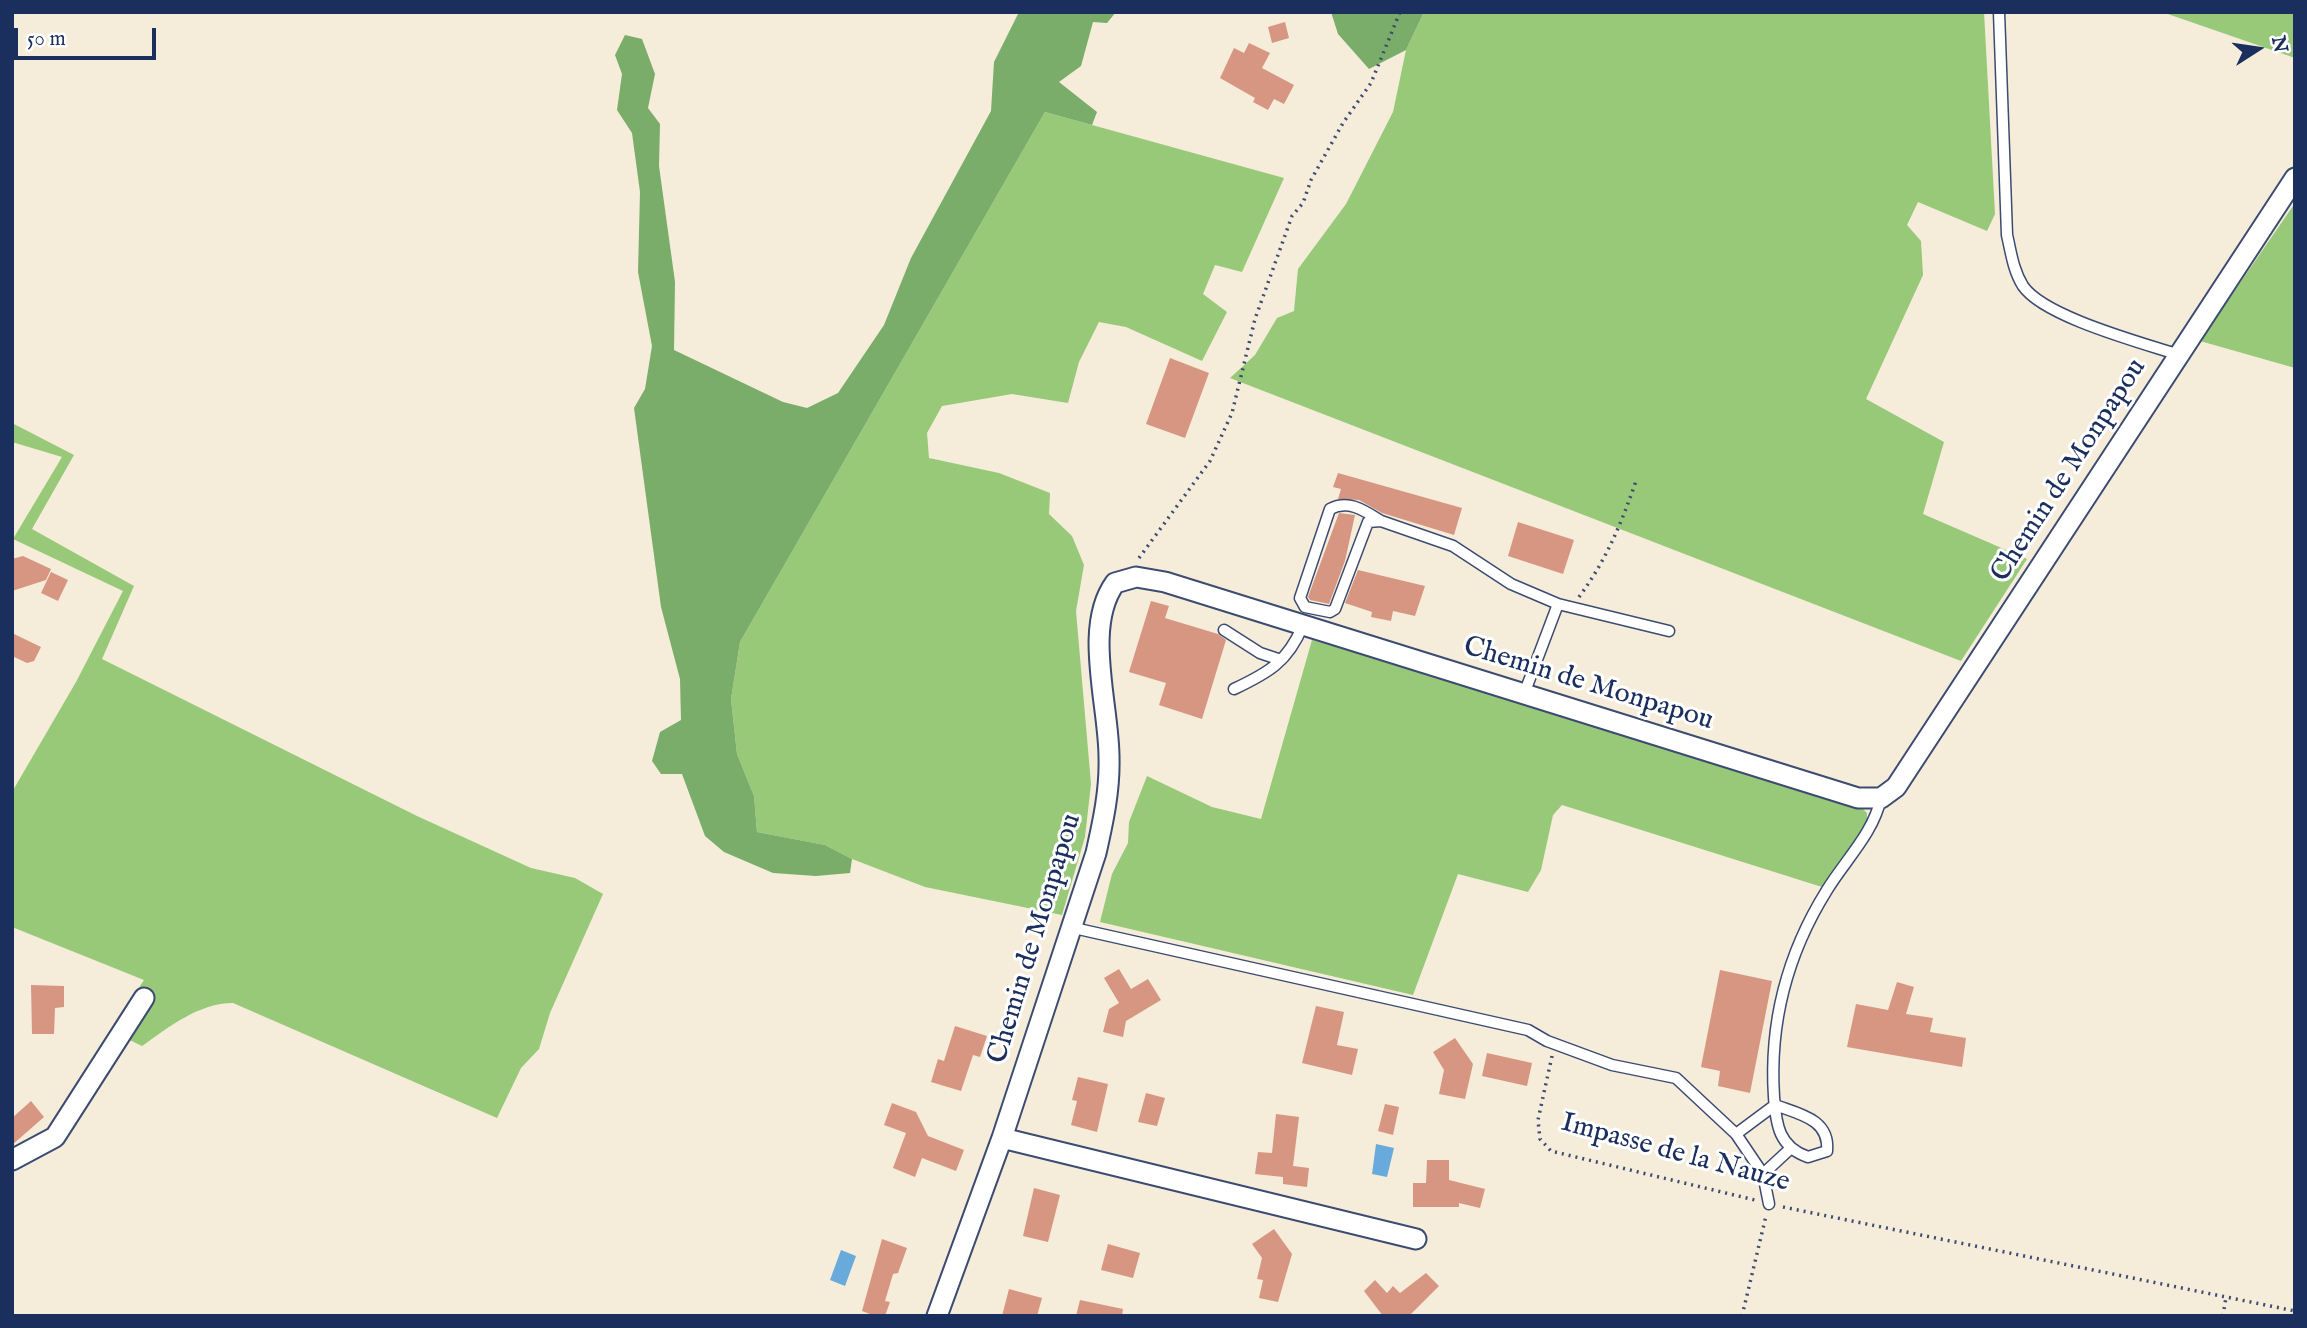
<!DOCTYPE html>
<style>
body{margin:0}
#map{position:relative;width:2307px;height:1328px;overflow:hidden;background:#f5ecda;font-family:"IM FELL English",serif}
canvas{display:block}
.frame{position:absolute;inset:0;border:14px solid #1b2f5e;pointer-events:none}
.north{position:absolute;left:2223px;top:14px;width:70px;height:70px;-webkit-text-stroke:5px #fff;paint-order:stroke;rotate:78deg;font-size:19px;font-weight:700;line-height:28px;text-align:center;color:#1b2f5e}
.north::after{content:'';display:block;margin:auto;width:24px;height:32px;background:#1b2f5e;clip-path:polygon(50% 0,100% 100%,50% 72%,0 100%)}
.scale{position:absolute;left:14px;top:28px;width:142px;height:32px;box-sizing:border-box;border:4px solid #1b2f5e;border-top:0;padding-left:9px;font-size:21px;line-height:24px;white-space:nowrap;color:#1b2f5e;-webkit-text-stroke:5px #fff;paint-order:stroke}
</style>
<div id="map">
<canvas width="2307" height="1328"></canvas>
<div class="frame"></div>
<div class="north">N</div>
<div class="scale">50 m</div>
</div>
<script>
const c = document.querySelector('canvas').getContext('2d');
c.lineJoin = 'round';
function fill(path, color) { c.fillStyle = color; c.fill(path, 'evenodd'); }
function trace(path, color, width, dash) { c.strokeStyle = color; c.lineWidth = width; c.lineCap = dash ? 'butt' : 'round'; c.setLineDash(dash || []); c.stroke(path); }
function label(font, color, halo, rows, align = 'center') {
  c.font = font + ' "IM FELL English",serif'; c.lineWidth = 6; c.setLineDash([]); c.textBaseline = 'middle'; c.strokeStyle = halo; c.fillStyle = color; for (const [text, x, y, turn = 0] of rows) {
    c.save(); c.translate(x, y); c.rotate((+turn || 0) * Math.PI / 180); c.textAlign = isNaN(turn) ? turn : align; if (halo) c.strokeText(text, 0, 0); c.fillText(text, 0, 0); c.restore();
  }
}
fill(new Path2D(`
 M1424 12H1984L1995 214 1987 231 1918 202 1907 225 1921 241 1923 275 1866 399 1944 442 1923 514 2027 559 1961 661 1230 378 1255 355 1277 318 1294 311 1298 269 1346 204 1393 112 1406 50Z
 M2162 12H2295V58Z
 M1045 112 1284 178 1242 272 1215 265 1203 294 1227 312 1202 361 1126 327 1099 322 1079 362 1068 403 1012 394 942 406 927 433 929 458 999 473 1050 493 1049 514 1072 536 1084 565 1076 611 1091 784 1085 837 1062 915 925 887 852 859 825 845 757 832 754 796 737 754 731 699 740 642Z
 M2295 203V368L2200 341Z
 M12 423 74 455 32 529 134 586 102 659 417 816 531 868 575 878 603 894 550 1013 539 1049 521 1068 497 1118 233 1003C199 1003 169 1027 142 1046L111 1031 144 980 12 927V792L76 682 123 591 13 539 62 457 12 442Z
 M1312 640 1503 695 1862 808 1867 813V824L1822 887 1562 805 1553 815 1541 870 1528 892 1458 874 1413 995 1100 922 1112 874 1128 843 1129 822 1147 776 1212 807 1261 819Z`), '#97c979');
fill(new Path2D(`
 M1019 12H1116L1107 23 1093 22 1081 66 1059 82 1097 112 1092 125 1045 112 740 642 731 699 737 754 754 796 757 832 825 845 852 859 850 873 816 876 773 873 724 852 705 836 682 774H661L652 761 660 732 681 720 680 679 661 607 634 408 645 389 652 346 638 272 640 192 632 133 617 110 622 74 615 55 625 35 642 39 655 74 648 108 660 124 659 166 675 282 674 350 783 402 807 408 838 393 884 325 911 258 991 111 994 62Z
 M1331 12H1424L1406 50 1369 69 1338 34Z`), '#79ad69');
fill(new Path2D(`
 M1376 1144 1394 1148 1387 1177 1372 1174Z
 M841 1250 856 1256 845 1286 830 1280Z`), '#69aadd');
fill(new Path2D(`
 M1285 22 1289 38 1272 43 1268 27Z
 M1249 43 1270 53 1262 68 1294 85 1284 104 1274 99 1268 110 1253 102 1255 98 1220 78 1234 48 1244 53Z
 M1170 358 1209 373 1185 438 1146 424Z
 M1338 473 1462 508 1454 535 1382 513 1359 500 1338 499 1341 489 1333 487Z
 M1339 513 1355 515 1345 561 1329 604 1310 600 1308 597Z
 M1518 522 1574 540 1563 574 1508 556Z
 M23 556 51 569 46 580 12 591V559Z
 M1358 570 1425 586 1415 616 1393 611 1391 621 1371 617 1372 612 1345 603Z
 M51 572 68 580 58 601 41 593Z
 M1151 601 1169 606 1165 618 1218 634 1226 640 1202 719 1159 705 1166 683 1129 672Z
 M12 633 41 647 34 661 27 663 12 656Z
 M1119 969 1131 989 1148 979 1161 1000 1126 1021 1123 1037 1103 1032 1109 1009 1119 1003 1104 978Z
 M1720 970 1772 981 1750 1093 1718 1086 1720 1071 1701 1067Z
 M1897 982 1914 987 1906 1014 1933 1018 1930 1032 1966 1038 1962 1067 1847 1047 1856 1004 1888 1010Z
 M31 985 64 986V1007L55 1008 54 1034H32Z
 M1316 1006 1344 1012 1337 1045 1358 1049 1352 1075 1302 1063Z
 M955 1026 987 1036 980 1057 973 1055 961 1091 931 1082 938 1059 944 1061Z
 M1455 1038 1473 1064 1465 1099 1439 1094 1444 1070 1433 1052Z
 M1487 1053 1532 1063 1527 1086 1482 1076Z
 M1078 1077 1108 1084 1097 1132 1071 1125 1077 1101 1072 1100Z
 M1146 1093 1165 1098 1157 1126 1138 1122Z
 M31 1101 44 1117 12 1145V1118Z
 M892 1103 916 1112 928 1136 964 1150 956 1171 922 1158 915 1177 893 1168 906 1133 884 1125Z
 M1385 1104 1399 1107 1393 1135 1378 1131Z
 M1276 1114 1299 1117 1293 1166 1309 1168 1307 1187 1283 1184V1177L1255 1174 1258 1152 1272 1153Z
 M1427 1160H1449V1180L1485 1189 1480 1208 1459 1203V1207H1413V1183H1426Z
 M1034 1188 1060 1195 1048 1242 1023 1236Z
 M1274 1229 1292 1254 1278 1302 1259 1298 1263 1280 1257 1279 1262 1258 1252 1244Z
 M882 1239 907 1248 898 1273 893 1274 885 1301 890 1302 885 1316H875L862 1311Z
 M1108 1244 1140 1253 1133 1278 1101 1270Z
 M1426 1273 1439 1286 1409 1316H1383L1364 1291 1375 1280 1387 1293 1393 1286 1400 1293Z
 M1009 1289 1042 1298 1037 1316H1002Z
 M1080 1300 1123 1309 1122 1316H1076Z`), '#d79682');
const service = new Path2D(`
 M1999 12 2007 235C2011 252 2013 270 2023 286 2044 317 2143 343 2179 355
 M1381 521C1365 511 1349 499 1330 509L1300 598 1305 607 1330 612 1335 609 1368 522 1381 521 1453 546 1511 584 1558 604 1524 694
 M1558 604 1669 631
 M1224 630 1260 653 1281 660
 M1234 689C1268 673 1288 662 1303 625
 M1074 928 1528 1030 1547 1041 1612 1065 1676 1078 1736 1134 1763 1174 1769 1204
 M1736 1134 1775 1105C1799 1114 1830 1119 1827 1151L1808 1157C1779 1147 1776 1125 1774 1097 1769 1021 1787 954 1827 890 1846 859 1873 834 1881 798
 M1763 1174 1790 1149`);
const minor = new Path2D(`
 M1002 1138 1416 1239
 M12 1160 55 1137 144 998
 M937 1316 1002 1138 1096 853C1103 822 1110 790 1109 757 1109 705 1083 627 1115 583L1136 577 1165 582 1858 798H1881L1896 787 2295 178`);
trace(service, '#3c4b71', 13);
trace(minor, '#3c4b71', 23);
trace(new Path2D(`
 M1139 558 1210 461 1232 413 1255 319 1292 216 1303 203 1311 180 1343 123 1371 83 1400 12
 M1579 597C1607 559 1622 522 1637 478
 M1552 1056 1538 1120 1540 1139 1551 1151 1755 1200
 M1783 1207 2295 1311
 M1742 1316 1766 1216
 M2223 1316 2226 1297`), '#3c4b71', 3.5, [2, 5]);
trace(service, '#fff', 10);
trace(minor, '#fff', 19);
label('28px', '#1b2f5e', '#fff', [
 ["Chemin de Monpapou",2070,471,-57],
 ["Chemin de Monpapou",1588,685,17],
 ["Chemin de Monpapou",1036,939,-73],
 ["Impasse de la Nauze",1675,1154,15]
]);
</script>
